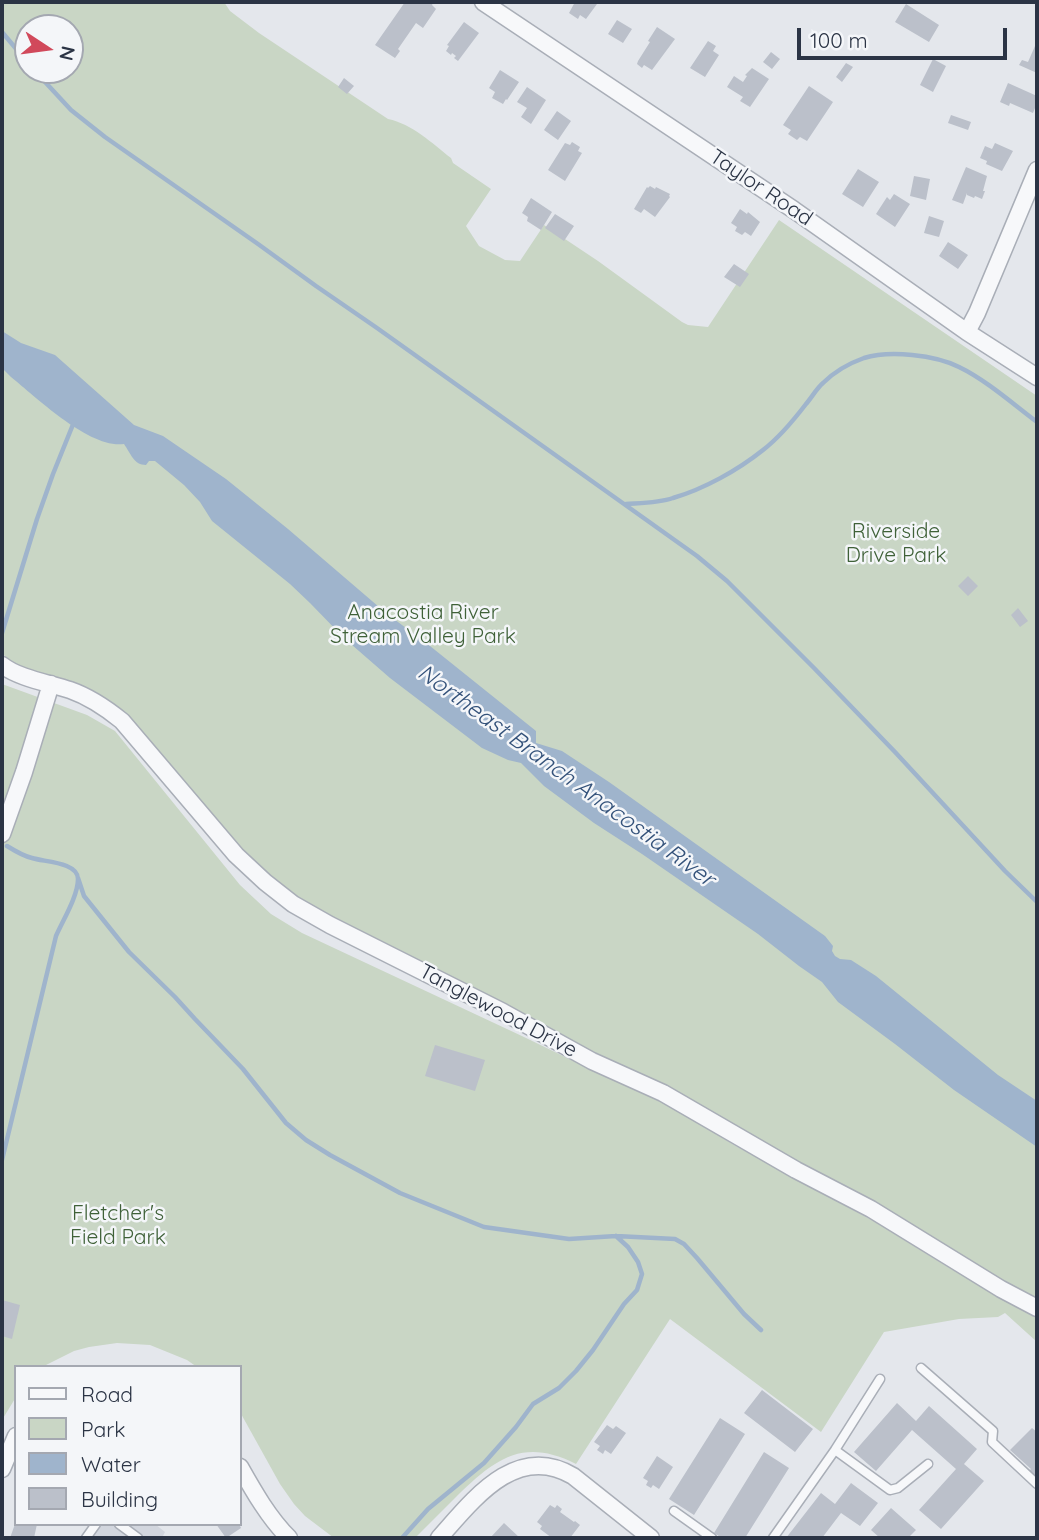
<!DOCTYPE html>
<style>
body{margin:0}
#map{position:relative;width:1039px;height:1540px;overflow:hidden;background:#e4e7ec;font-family:Quicksand,sans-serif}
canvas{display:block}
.frame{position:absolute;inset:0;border:4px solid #2b3445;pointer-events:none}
.legend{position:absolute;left:14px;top:1365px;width:228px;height:161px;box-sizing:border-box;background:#f4f6f9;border:2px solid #a4a8b1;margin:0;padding:9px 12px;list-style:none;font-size:21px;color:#2b3445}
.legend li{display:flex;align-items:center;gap:14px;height:35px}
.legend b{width:35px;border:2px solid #a4a8b1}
.north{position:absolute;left:14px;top:14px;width:70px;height:70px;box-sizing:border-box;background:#f4f6f9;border:2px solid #a4a8b1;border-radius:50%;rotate:103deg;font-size:19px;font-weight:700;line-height:28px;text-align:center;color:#2b3445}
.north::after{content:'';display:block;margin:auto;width:24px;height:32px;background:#d1495b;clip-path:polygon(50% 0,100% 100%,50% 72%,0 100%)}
.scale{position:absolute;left:797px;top:28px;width:210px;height:32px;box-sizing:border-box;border:4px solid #2b3445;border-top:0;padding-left:9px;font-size:21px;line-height:24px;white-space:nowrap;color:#2b3445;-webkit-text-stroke:5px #f4f6f9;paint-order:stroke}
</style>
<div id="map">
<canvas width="1039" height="1540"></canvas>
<div class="frame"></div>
<ul class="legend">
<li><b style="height:9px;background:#f7f8fa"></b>Road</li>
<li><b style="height:19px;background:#c9d6c5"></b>Park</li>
<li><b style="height:19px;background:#9fb4cc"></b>Water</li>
<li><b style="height:19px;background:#bbc0ca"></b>Building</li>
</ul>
<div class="north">N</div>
<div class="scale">100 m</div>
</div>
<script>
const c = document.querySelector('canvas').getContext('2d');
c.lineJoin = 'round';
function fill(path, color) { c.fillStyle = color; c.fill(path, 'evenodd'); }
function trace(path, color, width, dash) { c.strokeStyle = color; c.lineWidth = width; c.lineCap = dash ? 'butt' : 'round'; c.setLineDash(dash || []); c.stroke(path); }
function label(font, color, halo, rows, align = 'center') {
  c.font = font + ' Quicksand,sans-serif'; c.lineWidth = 5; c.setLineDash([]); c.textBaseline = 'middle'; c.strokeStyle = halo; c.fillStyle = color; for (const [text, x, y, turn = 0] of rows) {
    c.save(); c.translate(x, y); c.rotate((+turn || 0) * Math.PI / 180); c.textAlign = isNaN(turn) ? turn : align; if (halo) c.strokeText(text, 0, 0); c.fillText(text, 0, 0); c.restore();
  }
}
fill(new Path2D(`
 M95 1524H155L165 1532 162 1538H91Z`), '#d2d6de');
fill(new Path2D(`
 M2 2H224L230 11 259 33 388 119C412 124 432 143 451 158L453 163 491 189 466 226 479 246 505 260 520 261 544 225 598 261 682 322 688 325 708 327 779 220 1037 396V1300L1014 1289 657 1083 622 1066 605 1061 321 920 250 863 125 714 43 674 13 664 2 653ZM28 28H70V70H28Z
 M2 684 87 715 115 731 240 885 271 914 302 933 524 1037 592 1070 651 1094 734 1145 877 1223 951 1269 1037 1318V1342L1005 1313 998 1317 959 1319 884 1332 821 1432 670 1319 576 1464C523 1437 495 1459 457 1496 443 1510 429 1524 415 1538H334L305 1516 294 1504 280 1484 240 1412V1367H197L187 1360 150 1345 117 1343 89 1347 74 1351 42 1367H16V1397L2 1420Z`), '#c9d6c5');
fill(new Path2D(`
 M2 331 21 343 55 355 134 425 163 436 226 479 288 529 386 613 430 646 536 731V743L562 751 609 782 825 936 833 946 832 951 835 956 840 959 851 960 876 976 998 1075 1037 1101V1147L954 1090 895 1044 838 1002 822 982 799 966 758 934 642 854 594 823 544 786 521 763 508 760 482 748 390 678 344 638 310 603 290 584 212 521 200 502 184 485 155 461H149L146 465C134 465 131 454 124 444 90 449 37 398 11 377L2 368Z`), '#9fb4cc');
trace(new Path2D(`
 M2 32 28 63
 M34 70 71 110 105 137 258 244 316 286 377 328 697 556 727 581 814 668 895 752 1005 871 1037 902
 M626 504C641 503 659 503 673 498 704 489 738 470 763 450 780 437 793 421 806 404 812 397 817 388 823 383 834 372 850 363 864 358 890 350 935 355 959 367 986 380 1013 404 1037 422
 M2 633 37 519 53 474 74 422
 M78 878 84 896 129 952 175 997 195 1019 243 1069 286 1123 306 1140 330 1155 400 1193 484 1227 569 1239 616 1236 675 1239 684 1244 697 1258 744 1314 761 1330
 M2 1160 56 936C63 920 78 896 78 879 78 862 44 862 32 858 23 856 15 851 7 846
 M402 1538 428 1509 484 1463 516 1427 533 1404 559 1388 576 1371 593 1350 624 1304 637 1290 642 1274 638 1262 628 1247 616 1236`), '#9fb4cc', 4.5);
fill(new Path2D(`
 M405 2H430L433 3 432 5 436 9 423 28 416 23 398 49 400 51 395 58 375 45Z
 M575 2H593L597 4 586 19 580 15 578 19 569 13Z
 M906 4 939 25 929 42 895 22Z
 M617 20 632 29 623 43 608 34Z
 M464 22 479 33 458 61 454 58 456 56 452 53 451 55 446 51 449 46 447 45Z
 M657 27 675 39 652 70 644 65 642 68 637 64 638 61 650 42 648 41Z
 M708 41 716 46 713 51 719 55 705 77 690 68Z
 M1035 46 1037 47V73L1019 65 1022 60 1028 62Z
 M771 52 780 59 772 69 763 62Z
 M933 59 946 66 933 92 920 85Z
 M846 63 853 67 842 82 836 77Z
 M752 68 769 79 750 107 740 101 743 97 727 87 734 76 743 82 747 76 745 75Z
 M500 70 519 82 507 100 506 99 503 104 492 98 495 92 489 88Z
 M344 78 354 86 347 94 338 87Z
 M1008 83 1037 96V103L1033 113 1010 103 1009 106 1000 102Z
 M809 86 833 102 807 141 800 137 797 140 788 134 791 130 783 125Z
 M527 87 546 100 531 124 521 117 527 108 517 102Z
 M557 111 571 121 558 140 544 130Z
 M951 115 971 122 968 130 948 123Z
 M572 142 580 147 578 151 582 153 565 181 548 170 565 143 570 145Z
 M995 143 1013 151 1002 171 986 164 987 161 980 158 985 146 992 149Z
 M966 167 987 176 983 191H985L982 199 975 196 974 198 967 195V193L963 204 952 200Z
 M858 169 879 182 863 207 842 194Z
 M914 176 930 179 926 200 910 196Z
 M650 186 655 189 656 187 670 194 669 196 670 197 655 217 644 209 641 213 634 209 647 187 648 188Z
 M894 194 910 204 895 227 876 214 887 197 890 200Z
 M531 198 552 212 541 230 527 221 528 217 522 213Z
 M740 209 747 214 748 212 760 222 751 236 745 232 742 235 735 231 737 227 731 223Z
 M555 214 574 226 564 241 545 228Z
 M929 216 944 221 939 237 924 233Z
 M948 242 968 255 958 269 939 256Z
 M734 264 749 274 740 287 724 277Z
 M968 576 978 586 968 596 958 586Z
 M1018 608 1028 621 1020 627 1011 615Z
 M435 1045 485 1060 475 1091 425 1076Z
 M2 1300 20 1305 12 1339 2 1336Z
 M762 1390 813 1429 795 1452 744 1413Z
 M897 1403 916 1421 929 1406 977 1449 964 1464 984 1481 941 1529 919 1510 956 1469 912 1430 876 1471 854 1452Z
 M720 1418 745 1434 694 1515 669 1499Z
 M607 1425 613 1429 616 1426 626 1433 611 1454 605 1450 603 1454 597 1450 600 1446 594 1442Z
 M1032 1428 1037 1432V1482L1027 1473 1031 1469 1010 1450Z
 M764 1452 789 1468 745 1538H722L714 1533Z
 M657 1456 673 1467 659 1489 653 1485 651 1488 646 1485 648 1481 643 1478Z
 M851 1483 878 1503 860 1526 841 1513 822 1538H786L821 1493 835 1504Z
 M550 1505 555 1508 557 1505 562 1509 560 1512 574 1522 575 1521 580 1525 570 1538H552L540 1529 542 1526 537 1522Z
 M891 1508 916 1530 908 1538H880L871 1530Z
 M504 1523 520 1538H490Z
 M15 1524H37L34 1538H10Z
 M216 1524H239L241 1528 226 1538Z`), '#bbc0ca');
const lane = new Path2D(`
 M921 1368 993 1431 992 1442 1037 1484
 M835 1450 890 1490 898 1488 928 1464
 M674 1511 712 1538
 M119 1524 138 1538
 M86 1538 96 1524
 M773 1538 835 1450 880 1379`);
const street = new Path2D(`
 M483 2 794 210 967 332 1037 377
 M967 332 977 313 1037 170
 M2 665C18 678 49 683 70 690 90 697 106 708 122 721L236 855 265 882 293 904 330 925 503 1012 592 1061 663 1093 796 1170 871 1209 1001 1289 1037 1308
 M2 834 24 772 51 684
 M240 1467C254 1492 269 1518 289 1538
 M2 1469 16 1436
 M439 1538C473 1500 516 1442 573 1476L651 1538`);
trace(lane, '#a9aeb7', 11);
trace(street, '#a9aeb7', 19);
trace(lane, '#f7f8fa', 8);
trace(street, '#f7f8fa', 16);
label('21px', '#2b3445', '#f4f6f9', [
 ["Taylor Road",761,188,34],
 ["Tanglewood Drive",498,1011,28]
]);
label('21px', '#3f6138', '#f4f6f9', [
 ["Riverside",896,532],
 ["Drive Park",896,556],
 ["Anacostia River",423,613],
 ["Stream Valley Park",423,637],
 ["Fletcher's",118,1214],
 ["Field Park",118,1238]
]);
label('italic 23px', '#34527a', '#f4f6f9', [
 ["Northeast Branch Anacostia River",566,776,36]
]);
</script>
